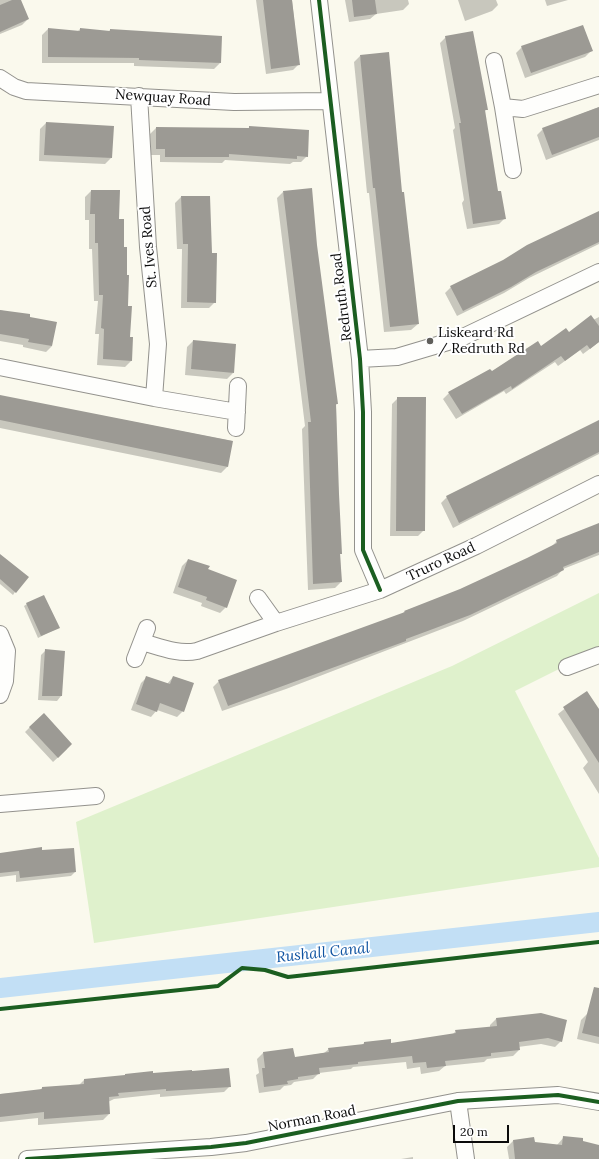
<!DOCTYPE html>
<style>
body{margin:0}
#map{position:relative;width:599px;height:1159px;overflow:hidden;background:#faf9ed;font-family:Lora,serif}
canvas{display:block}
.scale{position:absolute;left:453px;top:1125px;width:56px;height:18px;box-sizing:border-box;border:2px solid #0b0b0b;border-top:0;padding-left:5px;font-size:12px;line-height:14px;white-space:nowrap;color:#0b0b0b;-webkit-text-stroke:3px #fff;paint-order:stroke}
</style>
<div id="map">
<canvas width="599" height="1159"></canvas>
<div class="scale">20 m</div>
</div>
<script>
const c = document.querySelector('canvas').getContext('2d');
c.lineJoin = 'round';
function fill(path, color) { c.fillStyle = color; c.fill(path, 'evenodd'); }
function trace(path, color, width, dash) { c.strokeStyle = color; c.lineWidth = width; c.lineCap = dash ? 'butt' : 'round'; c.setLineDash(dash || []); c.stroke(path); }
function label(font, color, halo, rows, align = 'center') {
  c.font = font + ' Lora,serif'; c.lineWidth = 4; c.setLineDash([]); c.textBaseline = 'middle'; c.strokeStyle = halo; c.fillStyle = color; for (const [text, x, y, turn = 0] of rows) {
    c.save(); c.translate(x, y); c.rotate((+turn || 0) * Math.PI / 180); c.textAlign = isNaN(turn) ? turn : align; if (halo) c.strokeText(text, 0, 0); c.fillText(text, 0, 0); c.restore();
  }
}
fill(new Path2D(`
 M599 593V649L515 691 599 858V867L94 943 76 822 452 666Z`), '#dff1cc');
fill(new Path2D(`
 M0 0H19L28 19 22 25 0 34Z
 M256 0H292L299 64 293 70 266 74Z
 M345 0H408L409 4 403 10 376 14 370 19 349 22Z
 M458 0H496L498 5 492 11 465 21Z
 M545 0H568L547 6Z
 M48 29 77 32 80 29 108 32 110 30 220 63 214 69 134 66V63H42V35Z
 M446 37 486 110 484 112 497 192 505 218 499 224 467 229 462 203 464 200 453 130 455 128 440 43Z
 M522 47 591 51 585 57 525 78 516 53Z
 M360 56 402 193 418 324 411 330 384 332 369 193H367L354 62Z
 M599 107V140L546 160 537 135 543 129Z
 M46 123 111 158 105 164 39 161 40 129Z
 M250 127 307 156 301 162H293L290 164 225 160 222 163 160 162V155H151L150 134 156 128 247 129Z
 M91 191 118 220 123 248 131 361 125 367 97 365 99 334H95L98 301H94L92 249H89V220H85V197Z
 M283 192 316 245 337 404 336 405 337 450 341 582 335 588 308 590 302 429 305 426 277 198Z
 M181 197 211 254 215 302 209 308H181L182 249H177L175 203Z
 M599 212V244L529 278 504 293 457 316 445 293 451 287Z
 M0 310 28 317 52 346 46 352 23 347V345L0 341Z
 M599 317V342L583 354 580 350 558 366 555 362 506 394 504 391 456 419 443 399 449 393 490 370 491 372Z
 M193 341 233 373 227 379 185 375 187 347Z
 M0 396 232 441 227 467 221 473 0 428Z
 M398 398 424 530 418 536H390L392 404Z
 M599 421V454L453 528 441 503 447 497Z
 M599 524V555L563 569 557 576 463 621 286 689 222 711 213 687 219 681 402 614 405 611 461 590 527 559 551 547 557 541Z
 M0 555 15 592 13 595 0 584Z
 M188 560 207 570 226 607 220 613 201 606 202 603 173 593 182 566Z
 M27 604 58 628 38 638 24 606Z
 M46 650 61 696 57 701 38 700 41 655Z
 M147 677 167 684 173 677 183 711 177 717 157 710 151 717 131 710 141 683Z
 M586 692 599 712V794L583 768 588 762 558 714Z
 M30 727 67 749 53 762 25 732Z
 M41 851 75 872 71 876 16 882V875L0 877V854Z
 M541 1014 561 1041 555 1047 541 1044 518 1047 519 1050 513 1056 487 1059 484 1062 445 1066 439 1071 421 1074 420 1067 407 1069 406 1062 353 1067 351 1069 319 1073 313 1079 294 1082 291 1085 284 1086 280 1090 259 1093 256 1075 259 1073 257 1059 263 1053 294 1058 324 1053 329 1049 362 1045 364 1043 390 1040 391 1044 452 1035 456 1031 490 1028V1025L496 1019Z
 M587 1014 599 1017V1044L577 1039 581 1020Z
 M152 1074 230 1086 224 1092 160 1097V1094L114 1099 108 1102 109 1114 103 1120 38 1125V1118L0 1122V1094L39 1091 42 1088 79 1085 84 1080Z
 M564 1137 599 1146V1159H509L507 1147 513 1141 533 1138 534 1143 557 1145Z
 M413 1157V1159H401Z`), '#0003');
trace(new Path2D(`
 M0 988 599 922`), '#c2dff5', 20);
fill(new Path2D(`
 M12 0H21L29 19 0 32V5Z
 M263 0H292L300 65 271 69Z
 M352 0H375L377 14 354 17Z
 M583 25 593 51 531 73 521 46Z
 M48 28 80 31V28L110 31V29L222 36 221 63 139 60V58L48 57Z
 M473 31 488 110H485L498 191H501L506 219 473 224 459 123H461L445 36Z
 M389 52 402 192H404L419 324 390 327 375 188H373L360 55Z
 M599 107V137L552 155 542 128Z
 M46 122 114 126 112 158 44 155Z
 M249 126 309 130 308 157 297 156V159L229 154V157H165V149H156V127L249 128Z
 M312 188 317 245 338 404H336L339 494 342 554H340L342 582 313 584 308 422H311L283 191Z
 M91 190H120L119 219H124V247H127V275H129L128 306H132L130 337H133L132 361 103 359 104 329 101 328 103 295H99L98 243H95V214H90Z
 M181 196H210L212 253H217L216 303 187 302 188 244H183Z
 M599 211V242L536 272 511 287 463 311 450 286 503 260 527 245Z
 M0 310 30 314V317L57 322 52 346 28 342 29 339 0 334Z
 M591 315 599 326V342L590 349 587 345 565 361 561 356 512 389 511 386 462 414 448 392 490 369 492 371 538 341 541 346 566 328 569 332Z
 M193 340 236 344 234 373 191 369Z
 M0 395 233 441 228 467 0 420Z
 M397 397H426L425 531H396Z
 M599 420V452L459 523 446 496Z
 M599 523V552L563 567 564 570 470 615 433 629 406 639V641L228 706 218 680 405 612 404 611 460 589 527 558 557 543 556 540Z
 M0 554 29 577 16 593 0 579Z
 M188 559 210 566 208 569 237 580 227 608 206 600 207 597 178 587Z
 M44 595 60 628 41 636 26 603Z
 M45 649 65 651 62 696H42Z
 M146 676 170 684 173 676 194 683 184 712 160 703 157 712 136 704Z
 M587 691 599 709V763L563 707Z
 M44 713 72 744 58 758 29 727Z
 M42 847V850L74 848 76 872 20 878 19 871 0 873V853Z
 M594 987 599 988V1037L582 1033Z
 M541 1013 567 1020 562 1042 548 1038 519 1042 520 1050 491 1053V1056L445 1061 446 1066 427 1068 426 1062 413 1063 412 1056 358 1062V1064L319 1068 320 1074 298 1077V1079L287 1081 288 1084 264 1087 262 1068H265L263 1052 293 1048 295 1057 329 1052 328 1048 364 1044V1042L391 1039V1043L456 1033 455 1030 497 1026 496 1018Z
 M229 1068 231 1087 166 1091V1089L118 1093 119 1096 109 1097 110 1114 44 1119V1112L0 1117V1094L42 1089V1087L84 1084V1079L125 1075V1074L153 1071V1073L192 1070V1071Z
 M563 1136 583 1138V1141L599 1145V1159H515L513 1140 534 1137 535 1142 562 1145Z`), '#9c9a94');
const minor = new Path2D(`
 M319 0 360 359 363 412V550L380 590
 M494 61 503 107 513 170
 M0 78 14 87 26 91 234 102 330 101
 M139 96 148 247 158 344 154 398
 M503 107 523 109 599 85
 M360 359 397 357 461 338 599 272
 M0 367 154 398 237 412
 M236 428 238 386
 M258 598 276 623
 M0 634 7 651 5 681 0 695
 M142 642C160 647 178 655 197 651L276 623 380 590 476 546 599 484
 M135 659 147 628
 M567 667 599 655
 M0 804 96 796
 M458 1101 466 1159
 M27 1159 211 1147 246 1143 458 1101 558 1095 599 1102`);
trace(minor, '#93928d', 18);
trace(minor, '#fefefc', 16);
trace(new Path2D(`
 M319 0 360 359 363 412V550L380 590
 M0 1009 218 986 242 968 265 970 288 977 599 942
 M27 1159 211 1147 246 1143 458 1101 558 1095 599 1102`), '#1b5e20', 4);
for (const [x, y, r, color] of [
 [430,341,4,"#5f5e5a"]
]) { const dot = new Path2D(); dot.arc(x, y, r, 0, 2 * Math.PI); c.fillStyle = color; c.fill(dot); trace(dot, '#fff', 1.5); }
label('14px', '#0b0b0b', '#fff', [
 ["Newquay Road",163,98,4],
 ["St. Ives Road",149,247,-95],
 ["Redruth Road",342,297,-97],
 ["Truro Road",441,562,-25],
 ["Norman Road",312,1119,-11]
]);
label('14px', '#0b0b0b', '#fff', [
 ["Liskeard Rd",438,333],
 ["/ Redruth Rd",438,349]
], 'left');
label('italic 15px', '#0f53a1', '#fff', [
 ["Rushall Canal",323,953,-6]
]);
</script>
